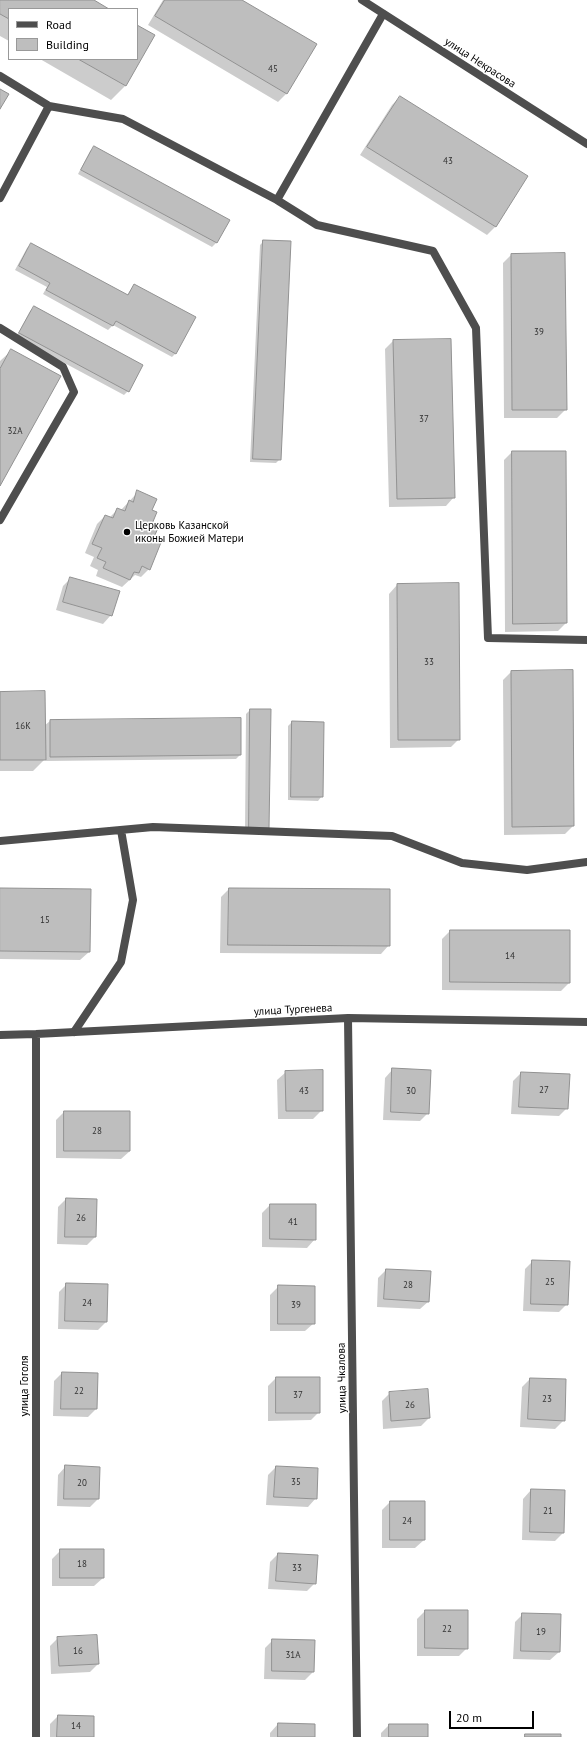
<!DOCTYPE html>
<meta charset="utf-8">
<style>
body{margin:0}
#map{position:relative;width:587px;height:1737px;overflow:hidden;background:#fff;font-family:"PT Sans",sans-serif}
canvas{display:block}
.legend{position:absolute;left:8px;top:8px;width:130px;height:52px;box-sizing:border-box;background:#fff;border:1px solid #999;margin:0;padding:5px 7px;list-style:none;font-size:12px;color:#000}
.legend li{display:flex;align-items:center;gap:8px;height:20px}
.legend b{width:20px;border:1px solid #999}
.scale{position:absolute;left:449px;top:1711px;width:85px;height:18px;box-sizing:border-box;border:2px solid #000;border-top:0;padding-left:5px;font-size:12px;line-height:14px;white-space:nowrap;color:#000;-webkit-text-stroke:3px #fff;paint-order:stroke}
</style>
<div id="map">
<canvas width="587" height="1737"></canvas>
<ul class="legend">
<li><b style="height:5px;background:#4e4e4e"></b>Road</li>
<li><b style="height:11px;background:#bebebe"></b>Building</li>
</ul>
<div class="scale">20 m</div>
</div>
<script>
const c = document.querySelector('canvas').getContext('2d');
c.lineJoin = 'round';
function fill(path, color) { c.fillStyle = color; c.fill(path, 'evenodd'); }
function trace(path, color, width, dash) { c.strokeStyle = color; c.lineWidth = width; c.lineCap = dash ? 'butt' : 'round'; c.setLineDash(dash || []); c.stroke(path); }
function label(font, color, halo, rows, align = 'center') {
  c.font = font + ' "PT Sans",sans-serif'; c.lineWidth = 3; c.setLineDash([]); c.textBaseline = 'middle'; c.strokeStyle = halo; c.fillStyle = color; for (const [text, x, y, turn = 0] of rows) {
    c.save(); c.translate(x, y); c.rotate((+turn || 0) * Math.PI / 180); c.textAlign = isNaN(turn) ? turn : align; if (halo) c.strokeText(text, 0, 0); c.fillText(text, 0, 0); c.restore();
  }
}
fill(new Path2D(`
 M0 0H92L107 9H9V41L0 36Z
 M163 0H240L315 45 286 94 278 102 148 25Z
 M137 26 153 35 125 86 111 100 40 59H137Z
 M400 97 526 176 495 227 487 235 360 155 392 105Z
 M94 147 228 220 216 243 212 247 78 174 90 151Z
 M264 241 280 459 276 463 250 462 260 245Z
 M31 244 127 295 134 285 176 353 172 357 113 325 108 330 43 294 47 287 15 270 27 248Z
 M564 254 566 409 557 418H504L503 263 511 255Z
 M34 307 142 365 128 391 124 395 16 337 30 311Z
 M393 341 454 497 446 506 389 507 385 349Z
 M12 350 0 484V361Z
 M512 452 566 623 558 631 505 632 504 460Z
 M138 492 151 510 153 538 149 569 141 577 135 575 122 587 96 576 98 570 90 566 94 557 85 553 97 524 105 516 109 518 118 509 121 510Z
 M71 578 111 615 103 624 56 610 63 586Z
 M397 585 459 739 451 747 390 748 389 594Z
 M511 672 573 826 565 834 504 835 503 680Z
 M0 693 44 726 50 721 240 755 236 759 46 761V758L33 771H0Z
 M250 710 268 827 245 831 246 714Z
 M292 722 322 796 318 801 288 800V726Z
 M0 889 89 952 80 960 0 959Z
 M229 889 389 945 381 954 220 953 221 897Z
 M450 931 569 983 561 991 442 990V939Z
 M393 1069 428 1113 420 1121 383 1120 385 1078Z
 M286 1072 322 1110 313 1119H278L277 1080Z
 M521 1073 567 1108 559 1116 511 1114 513 1081Z
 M64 1112 130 1151 121 1159 56 1158V1120Z
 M66 1199 95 1237 87 1245 57 1244 58 1207Z
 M270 1205 315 1239 307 1248 262 1247V1213Z
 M533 1261 567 1304 559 1312 523 1311 525 1269Z
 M386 1270 429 1301 420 1309 377 1307 378 1278Z
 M67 1284 106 1322 98 1330 58 1329 59 1292Z
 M279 1286 314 1323 305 1331H270V1295Z
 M62 1373 96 1409 88 1417 53 1416 54 1381Z
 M276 1378 319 1412 311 1420 268 1421V1386Z
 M530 1379 564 1420 555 1429 520 1427 522 1387Z
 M427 1390 429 1418 421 1426 383 1429 382 1401 390 1393Z
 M66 1466 98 1499 90 1507 57 1506 58 1475Z
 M276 1467 316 1498 308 1507 266 1505 268 1475Z
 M531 1490 564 1491 563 1533 555 1541 522 1540 523 1499Z
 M390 1502 424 1540 415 1548H382V1510Z
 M61 1550 103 1578 94 1586H52V1559Z
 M278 1554 317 1556 315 1583 307 1591 268 1589 270 1562Z
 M425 1611 467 1648 459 1656H417V1619Z
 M523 1614 559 1652 550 1660 513 1659 515 1622Z
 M58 1638 98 1664 90 1672 51 1674 50 1646Z
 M273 1640 313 1672 305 1680 264 1679 265 1648Z
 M58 1716 93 1737H50V1724Z
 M278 1724 314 1737H270V1733Z
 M389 1725 427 1737H381V1733Z`), '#0003');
const building = new Path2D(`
 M0 0H94L109 9H9V19L0 14Z
 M165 0H242L317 44 287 94 155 16Z
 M137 25 155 35 126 86 78 59H137Z
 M0 89 9 94 0 109Z
 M400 96 528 176 496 227 367 147Z
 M94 146 230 220 217 243 81 170Z
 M263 240 291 241 281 460 253 459Z
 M31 243 128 295 134 284 196 317 176 354 116 321 113 326 46 290 50 283 19 266Z
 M565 253 567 410H512L511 254Z
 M34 306 143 365 129 392 19 333Z
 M451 339 455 498 397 499 393 340Z
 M11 349 61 376 0 486V369Z
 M512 451H566L567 623 513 624Z
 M137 490 157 499 152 510 157 512 152 524 159 526 154 537 162 540 150 570 142 566 139 573 134 572 130 580 103 568 106 562 97 558 102 548 92 544 105 515 113 518 117 508 125 511 129 500 133 502Z
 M70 577 120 591 112 616 63 602Z
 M459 583 460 740H398L397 584Z
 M573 670 574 826 512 827 511 671Z
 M45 691 46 760H0V692Z
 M250 709H271L269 828H249Z
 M241 718V755L50 757V720Z
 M292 721 324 722 323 797H291Z
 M0 888 91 889 90 952 0 951Z
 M229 888 390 889V946L228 945Z
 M450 930H570V983L450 982Z
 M392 1068 431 1070 429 1114 391 1112Z
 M323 1070V1111H286L285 1071Z
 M521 1072 570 1074 568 1109 519 1107Z
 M64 1111H130V1151H64Z
 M66 1198 97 1199 96 1237H65Z
 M270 1204H316V1240L270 1239Z
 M532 1260 570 1261 568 1305 531 1304Z
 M386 1269 431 1271 429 1302 384 1299Z
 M66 1283 108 1284 107 1322 65 1321Z
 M278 1285 315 1286V1324H278Z
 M62 1372 98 1373 97 1409H61Z
 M276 1377H320V1413H276Z
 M530 1378 566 1379 565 1421 528 1419Z
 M428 1389 430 1418 391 1421 389 1392Z
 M65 1465 100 1467 99 1499H64Z
 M276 1466 318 1468 317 1499 274 1497Z
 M531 1489 565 1490 564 1533 530 1532Z
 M390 1501H425V1540H390Z
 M60 1549H104V1578H60Z
 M278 1553 318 1555 316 1584 276 1581Z
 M425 1610H468V1649L425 1648Z
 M522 1613 561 1614 560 1652 521 1651Z
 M97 1635 99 1664 59 1666 57 1637Z
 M272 1639 315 1640 314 1672 272 1671Z
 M58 1715 94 1716V1737H57Z
 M278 1723 315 1724V1737H278Z
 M389 1724H428V1737H389Z
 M525 1734H561V1737H525Z`);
fill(building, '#bebebe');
trace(building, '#929292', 1);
trace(new Path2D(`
 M383 14 277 200 317 225 433 251 476 328 488 638 587 640
 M0 76 49 106 123 119 277 200
 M0 198 49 106
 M0 328 63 367 74 392 0 520
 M0 841 153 827 392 836 462 863 527 870 587 862
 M74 1032 121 962 133 900 121 830`), '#4e4e4e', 8);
trace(new Path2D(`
 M362 0 587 144
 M348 1018 357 1737
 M0 1035 36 1034 348 1018 587 1022
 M36 1737V1034`), '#4e4e4e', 8);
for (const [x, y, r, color] of [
 [127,532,4,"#000"]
]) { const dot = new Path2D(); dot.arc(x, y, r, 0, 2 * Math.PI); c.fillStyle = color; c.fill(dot); trace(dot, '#fff', 1.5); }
label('9px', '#303030', null, [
 ["45",273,69],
 ["43",448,161],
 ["39",539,332],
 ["37",424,419],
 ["32А",15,431],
 ["33",429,662],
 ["16К",23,726],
 ["15",45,920],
 ["14",510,956],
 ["27",544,1090],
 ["43",304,1091],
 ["30",411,1091],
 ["28",97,1131],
 ["26",81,1218],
 ["41",293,1222],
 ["25",550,1282],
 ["28",408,1285],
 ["24",87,1303],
 ["39",296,1305],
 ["22",79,1391],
 ["37",298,1395],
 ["23",547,1399],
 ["26",410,1405],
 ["35",296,1482],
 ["20",82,1483],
 ["21",548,1511],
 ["24",407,1521],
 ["18",82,1564],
 ["33",297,1568],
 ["22",447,1629],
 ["19",541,1632],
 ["16",78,1651],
 ["31А",293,1655],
 ["14",76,1726]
]);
label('11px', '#000', '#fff', [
 ["улица Некрасова",480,63,33],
 ["улица Тургенева",293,1010,-3],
 ["улица Чкалова",342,1378,-91],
 ["улица Гоголя",25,1386,-90]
]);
label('11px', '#000', '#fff', [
 ["Церковь Казанской",135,526],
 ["иконы Божией Матери",135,539]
], 'left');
</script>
